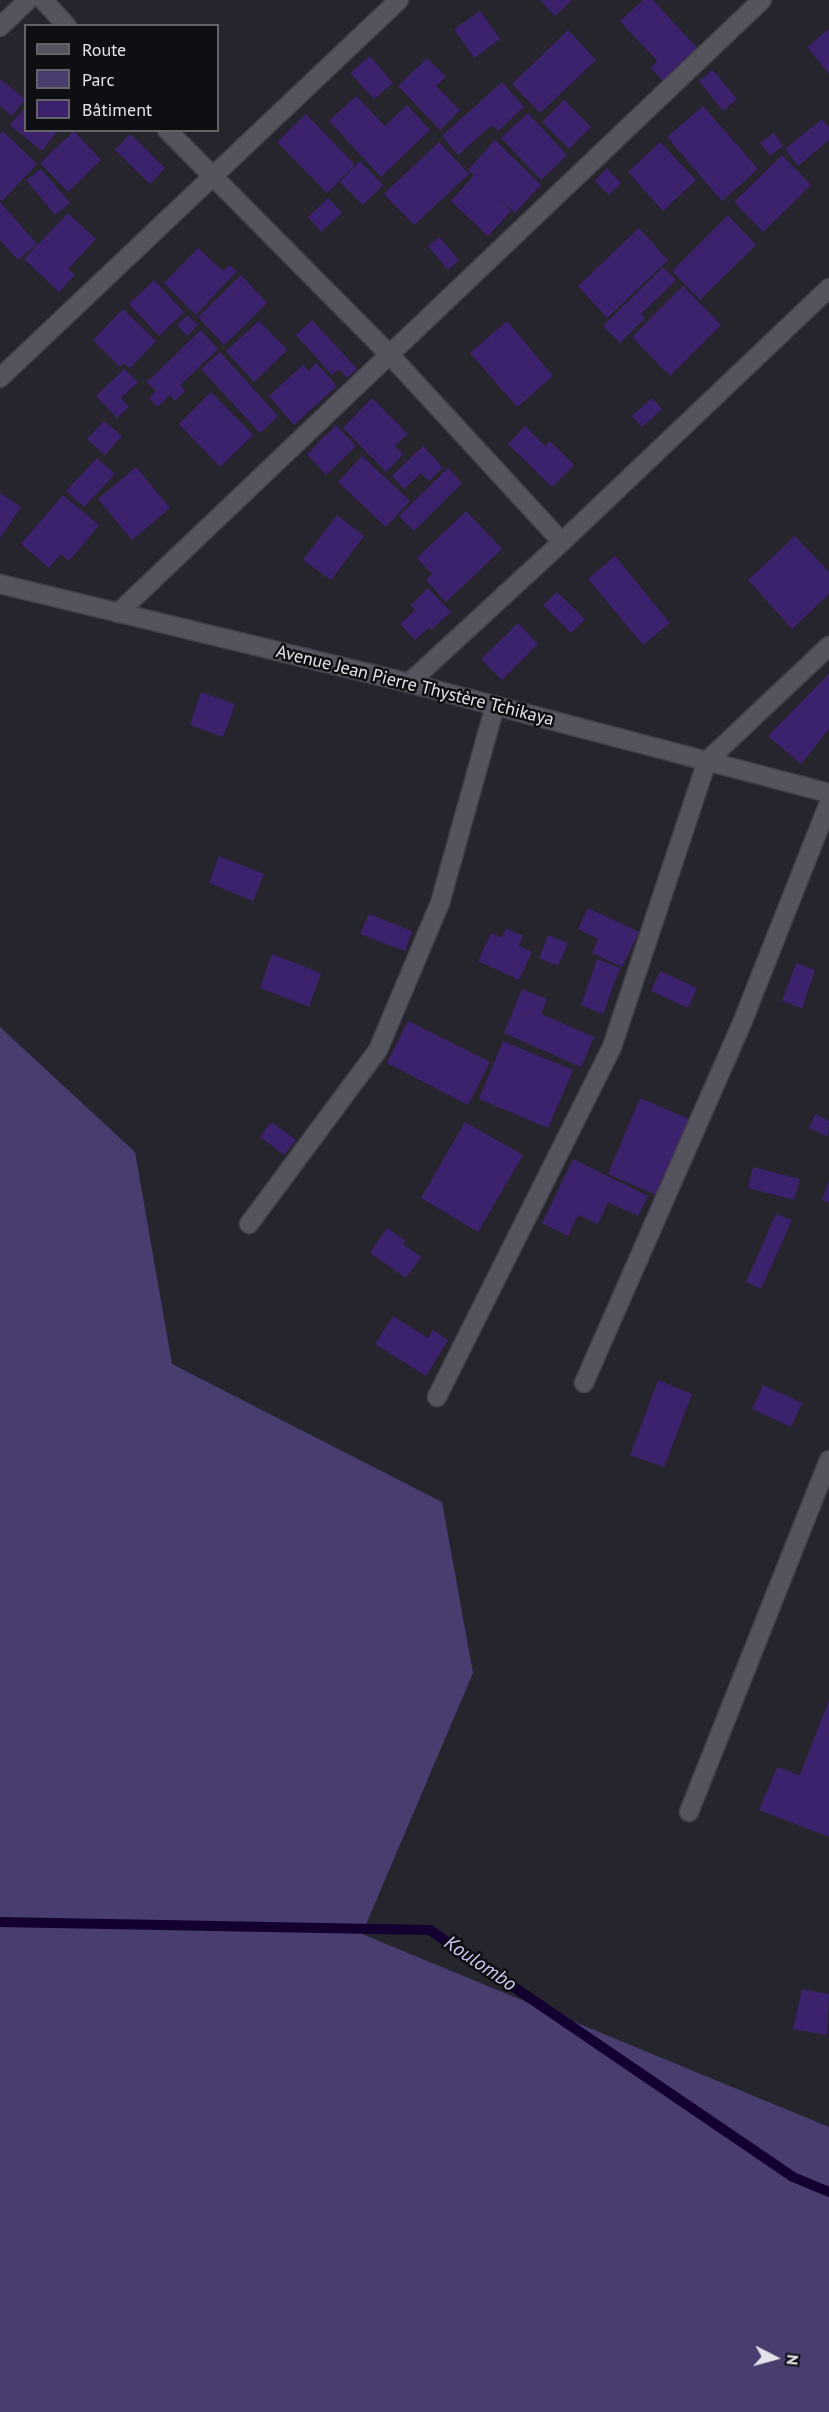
<!DOCTYPE html>
<meta charset="utf-8">
<style>
body{margin:0}
#map{position:relative;width:829px;height:2412px;overflow:hidden;background:#26242d;font-family:"PT Sans",sans-serif}
canvas{display:block}
.legend{position:absolute;left:24px;top:24px;width:195px;height:108px;box-sizing:border-box;background:#0f0e12;border:2px solid #646368;margin:0;padding:8px 10px;list-style:none;font-size:18px;color:#e4e3e9}
.legend li{display:flex;align-items:center;gap:12px;height:30px}
.legend b{width:30px;border:2px solid #646368}
.north{position:absolute;left:745px;top:2328px;width:60px;height:60px;-webkit-text-stroke:4px #0f0e12;paint-order:stroke;rotate:96deg;font-size:16px;font-weight:700;line-height:24px;text-align:center;color:#e4e3e9}
.north::after{content:'';display:block;margin:auto;width:21px;height:27px;background:#e4e3e9;clip-path:polygon(50% 0,100% 100%,50% 72%,0 100%)}
</style>
<div id="map">
<canvas width="829" height="2412"></canvas>
<ul class="legend">
<li><b style="height:8px;background:#55545e"></b>Route</li>
<li><b style="height:16px;background:#493c6e"></b>Parc</li>
<li><b style="height:16px;background:#3c226c"></b>Bâtiment</li>
</ul>
<div class="north">N</div>
</div>
<script>
const c = document.querySelector('canvas').getContext('2d');
c.lineJoin = 'round';
function fill(path, color) { c.fillStyle = color; c.fill(path, 'evenodd'); }
function trace(path, color, width, dash) { c.strokeStyle = color; c.lineWidth = width; c.lineCap = dash ? 'butt' : 'round'; c.setLineDash(dash || []); c.stroke(path); }
function label(font, color, halo, rows, align = 'center') {
  c.font = font + ' "PT Sans",sans-serif'; c.lineWidth = 5; c.setLineDash([]); c.textBaseline = 'middle'; c.strokeStyle = halo; c.fillStyle = color; for (const [text, x, y, turn = 0] of rows) {
    c.save(); c.translate(x, y); c.rotate((+turn || 0) * Math.PI / 180); c.textAlign = isNaN(turn) ? turn : align; if (halo) c.strokeText(text, 0, 0); c.fillText(text, 0, 0); c.restore();
  }
}
fill(new Path2D(`
 M0 1027 135 1152 172 1364 442 1502 473 1673 362 1934 829 2127V2412H0Z`), '#493c6e');
trace(new Path2D(`
 M0 1922 430 1930 793 2177 829 2192`), '#130031', 10);
fill(new Path2D(`
 M540 0H572L555 16Z
 M643 0H653L697 48 663 81 651 68 657 61 620 21Z
 M480 11 500 39 474 58 454 29Z
 M829 29V74L807 47Z
 M568 30 596 60 540 113 512 84Z
 M370 56 393 83 374 99 350 73Z
 M427 58 446 77 436 86 460 110 440 130 398 86Z
 M713 70 737 99 723 111 699 81Z
 M0 79 25 99 12 116 0 106Z
 M502 82 524 107 498 131 492 125 458 155 442 136Z
 M356 96 385 126 407 105 430 130 381 177 329 121Z
 M564 100 591 127 569 149 542 122Z
 M26 106V130H58L42 151 10 125Z
 M703 106 758 169 722 201 667 137Z
 M528 113 567 155 541 180 501 138Z
 M306 114 355 165 327 193 277 142Z
 M822 119 829 127V140L798 166 785 149Z
 M3 131 37 164 2 201 0 199V134Z
 M74 131 101 160 68 192 40 163Z
 M774 133 783 146 770 156 760 143Z
 M130 134 165 168 150 184 115 150Z
 M495 140 541 185 515 213 498 197 511 211 488 236 451 201 474 175 468 170Z
 M439 142 469 174 414 225 384 194Z
 M660 142 696 180 663 211 628 172Z
 M782 155 811 185 763 232 734 202Z
 M360 161 383 185 363 205 340 182Z
 M607 168 621 183 609 195 595 181Z
 M41 169 70 203 55 215 26 180Z
 M328 198 342 213 321 232 308 217Z
 M0 202 37 244 18 260 0 240Z
 M68 213 96 239 68 269 75 275 59 292 24 259Z
 M728 215 756 245 700 300 672 271Z
 M639 228 668 260 607 318 578 286Z
 M439 237 459 260 448 270 428 246Z
 M198 248 223 271 229 265 237 271 196 315 164 283Z
 M663 267 676 280 641 314 645 318 620 343 603 326Z
 M241 275 267 303 224 345 198 317Z
 M154 280 184 312 159 336 129 304Z
 M683 286 721 325 670 376 632 337Z
 M123 309 156 341 130 368 124 363 120 367 93 340Z
 M187 315 198 325 187 336 177 325Z
 M312 320 357 369 347 378 339 369 332 375 296 335Z
 M259 321 287 350 254 382 226 351Z
 M507 321 553 376 517 407 470 353Z
 M201 330 218 349 180 385 185 391 175 401 170 395 157 407 149 398 156 391 147 382Z
 M220 352 278 416 260 433 201 369Z
 M316 363 337 386 294 425 269 396 303 365 309 371Z
 M124 369 138 382 121 398 129 407 117 418 96 396Z
 M211 392 253 435 220 467 179 424Z
 M372 398 408 434 395 446 403 454 386 472 343 428Z
 M652 398 662 409 642 427 632 416Z
 M104 421 122 436 105 455 87 439Z
 M336 425 356 446 326 475 307 454Z
 M525 426 545 446 550 441 574 465 552 487 508 444Z
 M423 446 443 468 429 481 421 473 404 489 392 476Z
 M362 456 410 501 386 527 338 482Z
 M97 458 115 474 84 507 66 491Z
 M136 467 170 508 132 540 98 499Z
 M448 468 462 483 414 531 399 516Z
 M0 493 21 507 0 538Z
 M63 495 99 525 69 561 61 554 49 568 21 544Z
 M466 511 502 549 446 602 426 580 432 574 417 558Z
 M337 515 364 536 331 580 303 560Z
 M795 536 829 572V594L792 629 748 580Z
 M615 556 670 623 643 645 588 579Z
 M428 588 451 612 431 630 429 627 415 640 400 624 415 610 411 605Z
 M557 592 585 619 571 633 543 605Z
 M518 623 538 644 502 680 481 659Z
 M829 674V729L801 764 768 736Z
 M201 692 235 704 223 737 190 725Z
 M219 856 264 874 253 901 209 883Z
 M588 908 639 932 622 967 592 953 598 939 578 929Z
 M369 914 412 931 405 951 360 934Z
 M506 928 523 936 519 946 532 952 519 980 478 961 491 933 502 938Z
 M548 935 568 943 558 966 539 958Z
 M272 954 321 973 309 1007 260 988Z
 M597 959 620 968 603 1014 581 1005Z
 M796 963 815 970 802 1008 782 1001Z
 M660 971 697 988 688 1008 651 991Z
 M522 989 547 999 541 1014 594 1037 581 1067 504 1033Z
 M408 1021 490 1062 468 1105 387 1063Z
 M503 1041 573 1070 548 1128 479 1099Z
 M640 1098 696 1122 663 1198 608 1174Z
 M815 1114 829 1121 828 1137 809 1128Z
 M271 1122 296 1140 284 1155 260 1137Z
 M465 1122 523 1155 478 1232 421 1198Z
 M573 1159 648 1196 638 1216 608 1202 598 1224 578 1215 568 1236 542 1223Z
 M753 1167 800 1179 794 1200 748 1188Z
 M829 1181V1203L822 1200Z
 M776 1214 792 1220 761 1289 746 1282Z
 M387 1228 405 1240 403 1244 421 1257 406 1278 370 1253Z
 M393 1316 428 1338 433 1330 448 1340 426 1376 375 1344Z
 M658 1380 692 1394 664 1467 630 1455Z
 M763 1385 802 1403 791 1427 752 1409Z
 M829 1700V1837L759 1810 777 1767 800 1775Z
 M802 1989 829 1994 827 2035 793 2029Z`), '#3c226c');
const minor = new Path2D(`
 M43 0 67 26
 M0 27 28 0
 M167 130 389 354 562 542
 M0 378 399 0
 M118 613 762 0
 M409 683 562 542 829 288
 M249 1224 378 1050 440 903 495 706
 M584 1383 742 1023 829 803
 M437 1397 612 1047 707 761 829 646
 M689 1812 829 1460`);
const tertiary = new Path2D(`
 M0 584 409 683 829 793`);
trace(minor, '#424048', 21);
trace(tertiary, '#424048', 21);
trace(minor, '#55545e', 18);
trace(tertiary, '#55545e', 18);
label('18px', '#e4e3e9', '#0f0e12', [
 ["Avenue Jean Pierre Thystère Tchikaya",415,686,14]
]);
label('italic 20px', '#d3caf6', '#0f0e12', [
 ["Koulombo",480,1964,34]
]);
</script>
